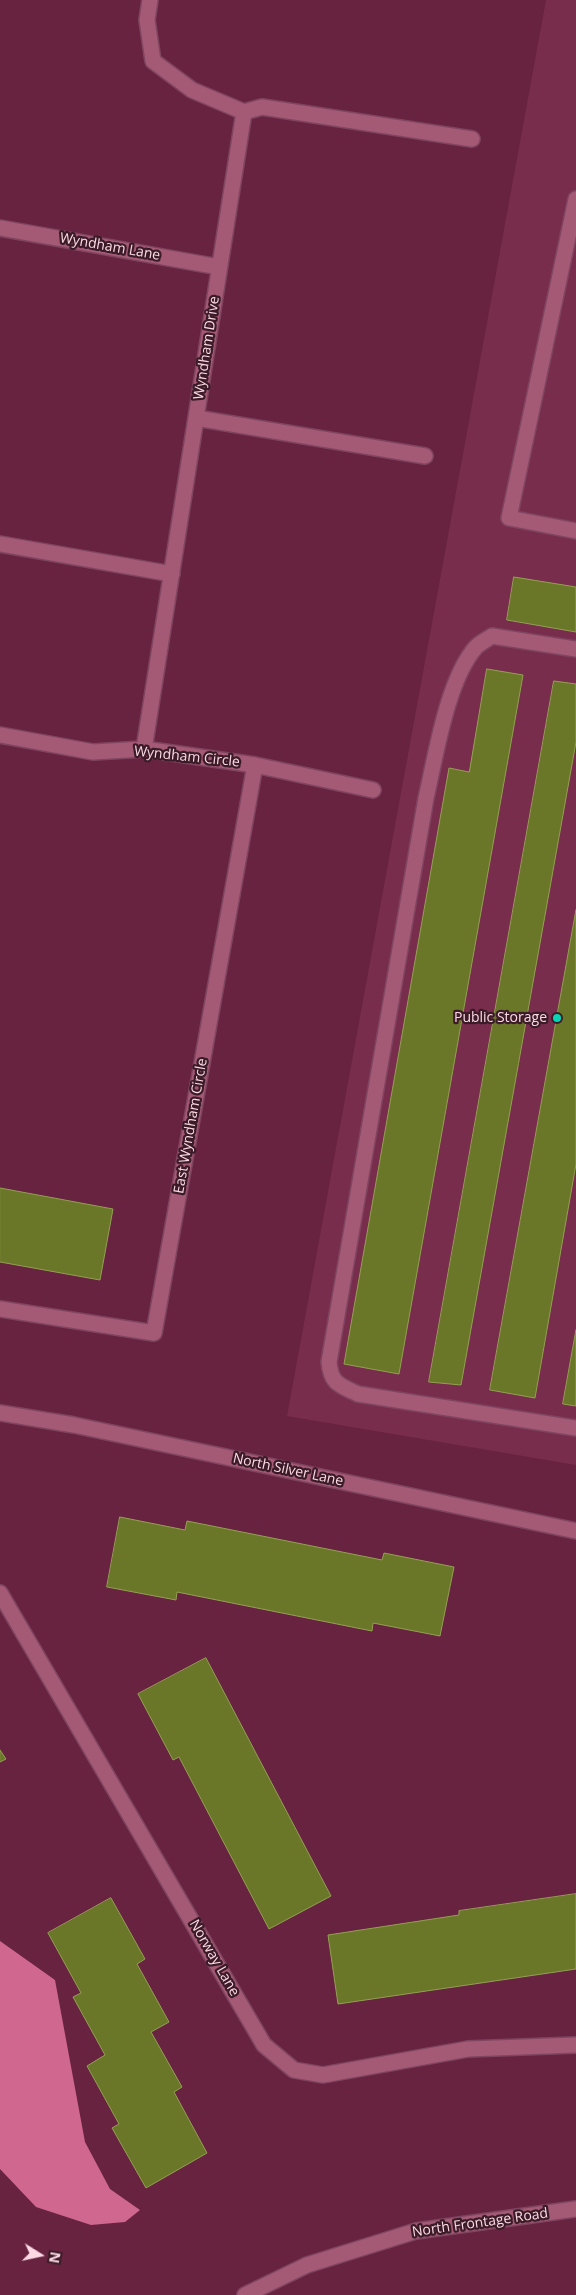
<!DOCTYPE html>
<style>
body{margin:0}
#map{position:relative;width:576px;height:2295px;overflow:hidden;background:#682340;font-family:"Open Sans",sans-serif}
canvas{display:block}
.north{position:absolute;left:15px;top:2230px;width:50px;height:50px;-webkit-text-stroke:4px #3a1b27;paint-order:stroke;rotate:100deg;font-size:14px;font-weight:700;line-height:20px;text-align:center;color:#fcd9e4}
.north::after{content:'';display:block;margin:auto;width:18px;height:22px;background:#fcd9e4;clip-path:polygon(50% 0,100% 100%,50% 72%,0 100%)}
</style>
<div id="map">
<canvas width="576" height="2295"></canvas>
<div class="north">N</div>
</div>
<script>
const c = document.querySelector('canvas').getContext('2d');
c.lineJoin = 'round';
function fill(path, color) { c.fillStyle = color; c.fill(path, 'evenodd'); }
function trace(path, color, width, dash) { c.strokeStyle = color; c.lineWidth = width; c.lineCap = dash ? 'butt' : 'round'; c.setLineDash(dash || []); c.stroke(path); }
function label(font, color, halo, rows, align = 'center') {
  c.font = font + ' "Open Sans",sans-serif'; c.lineWidth = 4.5; c.setLineDash([]); c.textBaseline = 'middle'; c.strokeStyle = halo; c.fillStyle = color; for (const [text, x, y, turn = 0] of rows) {
    c.save(); c.translate(x, y); c.rotate((+turn || 0) * Math.PI / 180); c.textAlign = isNaN(turn) ? turn : align; if (halo) c.strokeText(text, 0, 0); c.fillText(text, 0, 0); c.restore();
  }
}
fill(new Path2D(`
 M546 0H576V1465L287 1416Z`), '#782d4c');
fill(new Path2D(`
 M0 1941 55 1980 85 2142 110 2189 140 2210 125 2222 91 2225 36 2207 0 2169Z`), '#cf678f');
const building = new Path2D(`
 M514 577 576 587V632L507 620Z
 M487 669 523 675 399 1374 344 1364 449 768 469 772Z
 M554 681 576 684V742L461 1385 429 1382Z
 M576 910V1164L535 1398 490 1390Z
 M0 1188 113 1209 100 1280 0 1262Z
 M576 1330V1406L563 1404Z
 M120 1517 185 1530 187 1521 382 1560 384 1553 454 1567 440 1636 373 1623 372 1631 177 1592 176 1600 107 1587Z
 M206 1658 331 1896 269 1929 179 1757 173 1760 138 1694Z
 M0 1750 6 1759 0 1762Z
 M576 1894V1969L338 2004 328 1935 459 1915V1911Z
 M111 1898 145 1959 137 1964 169 2022 151 2032 182 2087 174 2092 207 2153 146 2188 112 2128 119 2124 87 2066 105 2055 73 1997 81 1993 48 1933Z`);
fill(building, '#6b7728');
trace(building, '#93a053', 1);
const minor = new Path2D(`
 M150 0 147 20 153 61 192 90 244 112
 M244 112 262 107 472 139
 M576 199 509 518 576 531
 M0 228 219 267
 M196 418 425 456
 M0 544 172 574
 M576 649 492 636C486 640 480 643 476 647 447 680 436 755 426 798L329 1362C331 1384 339 1385 358 1394L576 1428
 M0 735 93 752 144 749 255 765 373 790
 M144 749 244 112
 M0 1309 154 1333 255 765
 M0 1413 74 1425 576 1531
 M0 1593 264 2045 294 2070 323 2075 468 2049 576 2045
 M245 2295 307 2265 416 2231 576 2209`);
trace(minor, '#7f4560', 18);
trace(minor, '#a45975', 15);
for (const [x, y, r, color] of [
 [557,1018,5,"#07d5b6"]
]) { const dot = new Path2D(); dot.arc(x, y, r, 0, 2 * Math.PI); c.fillStyle = color; c.fill(dot); trace(dot, '#3a1b27', 2); }
label('14px', '#fcd9e4', '#3a1b27', [
 ["Wyndham Lane",110,247,10],
 ["Wyndham Drive",207,348,-81],
 ["Wyndham Circle",187,757,6],
 ["East Wyndham Circle",191,1126,-80],
 ["North Silver Lane",288,1470,12],
 ["Norway Lane",214,1958,60],
 ["North Frontage Road",480,2223,-8]
]);
label('14px', '#fcd9e4', '#3a1b27', [
 ["Public Storage",547,1018]
], 'right');
</script>
